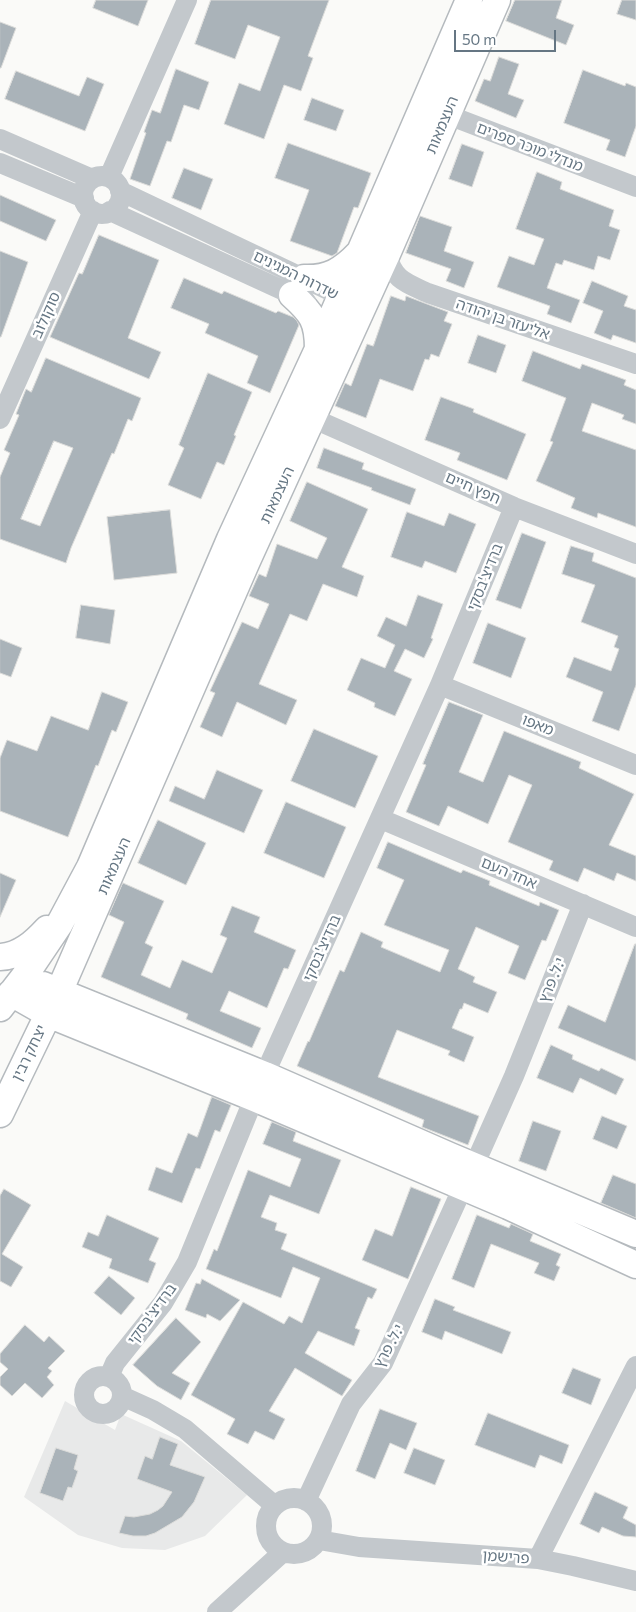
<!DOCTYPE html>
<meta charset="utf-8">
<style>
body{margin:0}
#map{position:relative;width:636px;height:1612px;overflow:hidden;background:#fafaf8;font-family:Commissioner,sans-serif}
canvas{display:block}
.scale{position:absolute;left:454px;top:30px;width:102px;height:22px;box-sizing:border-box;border:2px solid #657683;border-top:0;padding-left:6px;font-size:15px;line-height:18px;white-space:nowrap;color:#657683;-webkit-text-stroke:4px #fff;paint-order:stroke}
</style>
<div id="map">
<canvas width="636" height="1612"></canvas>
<div class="scale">50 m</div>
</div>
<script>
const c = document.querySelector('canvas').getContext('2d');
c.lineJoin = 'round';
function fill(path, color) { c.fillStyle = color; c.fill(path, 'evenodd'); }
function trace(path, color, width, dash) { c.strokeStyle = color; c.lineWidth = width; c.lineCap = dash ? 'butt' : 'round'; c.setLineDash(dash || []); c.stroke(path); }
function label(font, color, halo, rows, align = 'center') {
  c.font = font + ' Commissioner,"Noto Sans Hebrew",sans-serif'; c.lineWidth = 5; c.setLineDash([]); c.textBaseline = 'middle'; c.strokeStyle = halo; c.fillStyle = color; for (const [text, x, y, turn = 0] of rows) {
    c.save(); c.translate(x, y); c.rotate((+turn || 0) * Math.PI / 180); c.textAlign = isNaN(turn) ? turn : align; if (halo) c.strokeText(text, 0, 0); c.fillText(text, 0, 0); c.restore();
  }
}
fill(new Path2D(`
 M65 1401 115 1430 121 1414 181 1441 247 1495 205 1536 165 1550 122 1548 78 1535 24 1497Z`), '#e8e9e9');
const building = new Path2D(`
 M96 0H148L138 26 93 8Z
 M211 0H329L308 56 313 58 301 91 284 85 264 139 224 124 239 83 260 91 280 37 248 25 235 59 195 44Z
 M515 0H562L556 18 574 25 566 45 506 21Z
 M622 0H636V20L617 14Z
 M0 22 16 28 1 68H0Z
 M499 57 519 64 508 94 524 100 516 118 475 101 484 79 490 81Z
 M176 69 209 82 199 110 184 105 171 142 167 141 150 186 130 179 146 133 144 132 152 110 160 113Z
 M583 70 625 86 626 83 636 87V126L625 157 606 150 610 140 564 123Z
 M16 71 79 96 87 77 104 84 85 131 5 99Z
 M312 98 344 110 336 131 304 120Z
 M288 143 371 173 358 208 354 207 337 253 332 256 290 241 309 190 275 178Z
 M462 144 484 152 472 187 449 179Z
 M184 168 213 179 201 210 172 198Z
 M537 172 562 182 560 189 614 210 609 226 620 230 610 260 598 256 594 270 564 260 562 265 556 263 547 288 580 300 571 323 547 314 550 306 497 287 509 256 534 265 544 239 516 229Z
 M0 195 56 220 46 241 0 221Z
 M420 216 452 227 444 251 474 262 464 288 446 281 451 269 406 253Z
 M99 235 159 260 128 338 161 352 149 379 50 337 79 273 82 274Z
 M0 251 28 262 1 337H0Z
 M184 278 222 294 224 291 276 313 278 311 293 317 297 321 299 325 270 393 247 383 258 356 205 333 209 324 171 308Z
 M592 281 628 296 624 306 636 310V343L613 335 611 340 594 333 603 311 583 303Z
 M391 296 405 301 406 296 448 312 444 321 452 324 439 357 431 354 429 360 425 359 413 391 380 379 366 418 335 406 345 383 351 386 367 344 373 346Z
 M478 335 506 345 496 373 468 363Z
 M533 351 580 369 582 364 626 380 624 385 636 390V424L622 419 624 415 592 403 582 431 636 450V527L598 513 597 518 571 508 575 498 536 481 553 442 550 441 566 398 522 381Z
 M46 358 141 398 132 421 128 419 114 454 112 453 71 548 66 563 0 539V477L10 453 4 450 19 415 16 414 26 389 31 392ZM54 441 73 448 40 526 21 519Z
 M208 373 252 392 234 435 236 436 224 465 217 462 201 499 168 485 184 448 179 445Z
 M441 397 474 409 473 412 526 434 507 480 457 460 460 453 425 440Z
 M324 448 364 463 362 469 416 489 410 505 371 490 372 488 317 468Z
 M307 482 368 509 342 567 364 576 357 597 323 584 307 621 290 614 259 684 297 700 286 725 237 702 222 737 200 727 215 693 210 691 242 622 258 629 269 604 249 596 259 574 266 577 277 544 317 559 327 538 290 521Z
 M170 510 177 573 114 580 107 517Z
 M407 512 444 526 449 513 476 524 456 573 425 561 422 568 391 557Z
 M522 533 546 542 521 609 496 600Z
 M571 546 594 553 592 561 636 578V685L619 731 592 721 603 692 566 677 574 657 611 671 619 649 614 647 618 636 581 622 595 585 562 574Z
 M418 595 443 604 431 638 433 639 424 658 405 649 394 671 412 679 395 716 374 707 375 703 347 690 361 658 385 668 395 645 377 636 386 617 406 626Z
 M81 605 115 610 110 644 76 638Z
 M488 623 526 638 511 678 473 663Z
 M0 639 22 648 11 677 0 673Z
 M102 692 128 702 116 732 112 730 98 766 96 765 68 837 0 811V758L7 740 37 751 51 716 88 730Z
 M449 702 483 715 459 772 483 782 504 731 581 762 579 768 634 794 609 845 636 856V881L617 873 614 881 584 868 578 882 549 870 553 861 508 842 532 785 509 775 488 824 448 806 439 826 406 812 426 765 423 764Z
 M314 729 378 756 355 808 291 781Z
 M217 770 263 790 244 833 169 801 175 786 204 799Z
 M286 802 346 827 324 878 264 853Z
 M158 820 206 843 186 885 138 863Z
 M388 842 461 873 463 870 490 881 489 885 539 906 540 902 559 910 546 941 542 940 525 980 508 973 519 946 476 927 458 969 475 977 473 982 497 992 488 1013 464 1003 462 1009H460L452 1028 474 1037 464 1062 448 1055 450 1051 397 1030 378 1077 479 1116 468 1145 422 1127 424 1120 297 1066 308 1041 309 1042 340 970 344 972 361 932 383 942 381 947 440 972 449 950 384 925 404 880 377 868Z
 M0 873 16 880 0 917Z
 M123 883 164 901 145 943 153 947 141 975 170 988 182 960 212 973 227 938 220 935 232 906 260 917 254 932 296 950 288 969 284 968 267 1008 229 991 220 1011 261 1028 252 1048 186 1019 188 1014 101 977 124 922 109 915Z
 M635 944H636V1061L558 1028 568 1005 605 1022Z
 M551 1045 573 1055 572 1059 599 1071 601 1068 624 1079 616 1095 580 1078 573 1093 537 1078Z
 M212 1097 231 1105 220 1132 215 1130 200 1169 196 1168 182 1203 148 1190 156 1167 172 1173 188 1133 197 1137Z
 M602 1116 627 1126 617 1149 593 1139Z
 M533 1121 561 1131 546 1171 519 1161Z
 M272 1122 296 1132 293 1141 341 1160 319 1214 270 1195 261 1217 277 1223 275 1230 287 1234 281 1249 377 1289 372 1299 368 1297 355 1328 360 1330 354 1346 318 1331 305 1353 352 1380 342 1396 295 1368 269 1411 285 1419 274 1440 255 1431 248 1444 227 1434 235 1419 191 1395 243 1302 284 1324 289 1316 302 1323 320 1278 293 1267 281 1298 206 1269 214 1249 217 1251 248 1170 290 1187 301 1159 263 1144Z
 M613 1175 636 1184V1218L601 1203Z
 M411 1187 441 1199 408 1279 362 1260 375 1229 392 1236Z
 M4 1189 31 1205 2 1254 23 1267 11 1287 0 1281V1196Z
 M107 1215 159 1238 149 1260 156 1263 148 1283 109 1268 112 1259 82 1247 88 1232 98 1236Z
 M477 1215 509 1228 511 1224 533 1234 530 1241 561 1254 556 1265 560 1267 554 1281 534 1273 539 1263 491 1244 474 1288 452 1279Z
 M109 1276 135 1298 121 1315 94 1293Z
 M202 1279 240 1300 220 1321 207 1314 206 1318 185 1310 196 1283 200 1284Z
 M435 1299 455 1307 453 1310 511 1332 502 1354 445 1331 442 1340 422 1332Z
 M176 1318 201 1342 172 1373 190 1383 181 1400 157 1386 133 1365Z
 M25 1325 44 1342 49 1336 65 1351 48 1368 52 1371 47 1377 54 1385 42 1398 25 1383 12 1396 0 1385V1377L8 1369 0 1362V1354Z
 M573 1368 601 1379 591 1405 562 1393Z
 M380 1409 417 1423 406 1450 390 1443 375 1479 356 1471Z
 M488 1413 569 1445 562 1464 540 1455 535 1468 475 1445Z
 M160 1437 178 1444 170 1465 205 1477 194 1502 182 1517 155 1533 146 1536H133L119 1533 125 1516 134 1517 150 1514 158 1510 163 1506 172 1492 137 1479 145 1456 152 1459Z
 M56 1448 78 1455 74 1469 78 1471 72 1488 68 1487 63 1501 40 1493Z
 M414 1448 445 1460 435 1485 404 1473Z
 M595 1492 628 1507 623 1518 636 1525V1537L623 1536 602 1527 599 1533 580 1524Z`);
fill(building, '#aab3b9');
trace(building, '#dcdcda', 1);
const major = new Path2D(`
 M304 278C328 279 342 271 359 253
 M292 295C312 313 318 321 318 349
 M0 957C20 956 34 943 47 929
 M43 985 265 1075 450 1156 636 1234
 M11 993 48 1014 254 1098 508 1206 636 1265
 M0 1008 24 977 59 925 90 867 230 539 318 349 469 0
 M0 1114 59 992 247 561 387 254 497 0`);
trace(major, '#b5babe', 29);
trace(new Path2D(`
 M435 110 636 187
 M0 139 92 179
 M0 163 84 198
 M83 195a19 19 0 1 1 38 0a19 19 0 1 1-38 0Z
 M109 177 187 0
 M120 191 341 296 350 306
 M110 211 306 301
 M387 254C393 280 406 283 428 293L636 364
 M312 418 514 507 636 554
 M0 419 93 211
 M440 685 636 765
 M381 819 636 927
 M474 1166 514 1076 583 904
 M84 1395a19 19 0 1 1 38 0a19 19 0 1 1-38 0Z
 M109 1377 115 1363 163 1303 187 1262 254 1098 440 685 514 507
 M122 1396 153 1410 185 1429 274 1505
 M266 1526a28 28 0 1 1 56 0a28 28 0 1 1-56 0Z
 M306 1501 351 1404 383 1363 463 1187
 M319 1540 359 1547 538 1559 573 1566 636 1581
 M538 1559 636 1366
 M217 1612 283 1552`), '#c3c8cc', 20);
trace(major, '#fff', 26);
label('15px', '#657683', '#fff', [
 ["העצמאות",442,125,-67],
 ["מנדלי מוכר ספרים",530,147,21],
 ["שדרות המגינים",296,275,26],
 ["סוקולוב",46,315,-66],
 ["אליעזר בן יהודה",503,319,19],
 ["חפץ חיים",473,488,24],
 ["העצמאות",277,495,-65],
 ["ברדיצ'בסקי",485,577,-68],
 ["מאפו",538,725,22],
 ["העצמאות",114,866,-66],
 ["אחד העם",509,873,23],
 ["ברדיצ'בסקי",322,948,-66],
 ["י.ל. פרץ",552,980,-68],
 ["יצחק רבין",29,1053,-64],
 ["ברדיצ'בסקי",152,1314,-54],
 ["י.ל. פרץ",389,1346,-62],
 ["פרישמן",506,1557,4]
]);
</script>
